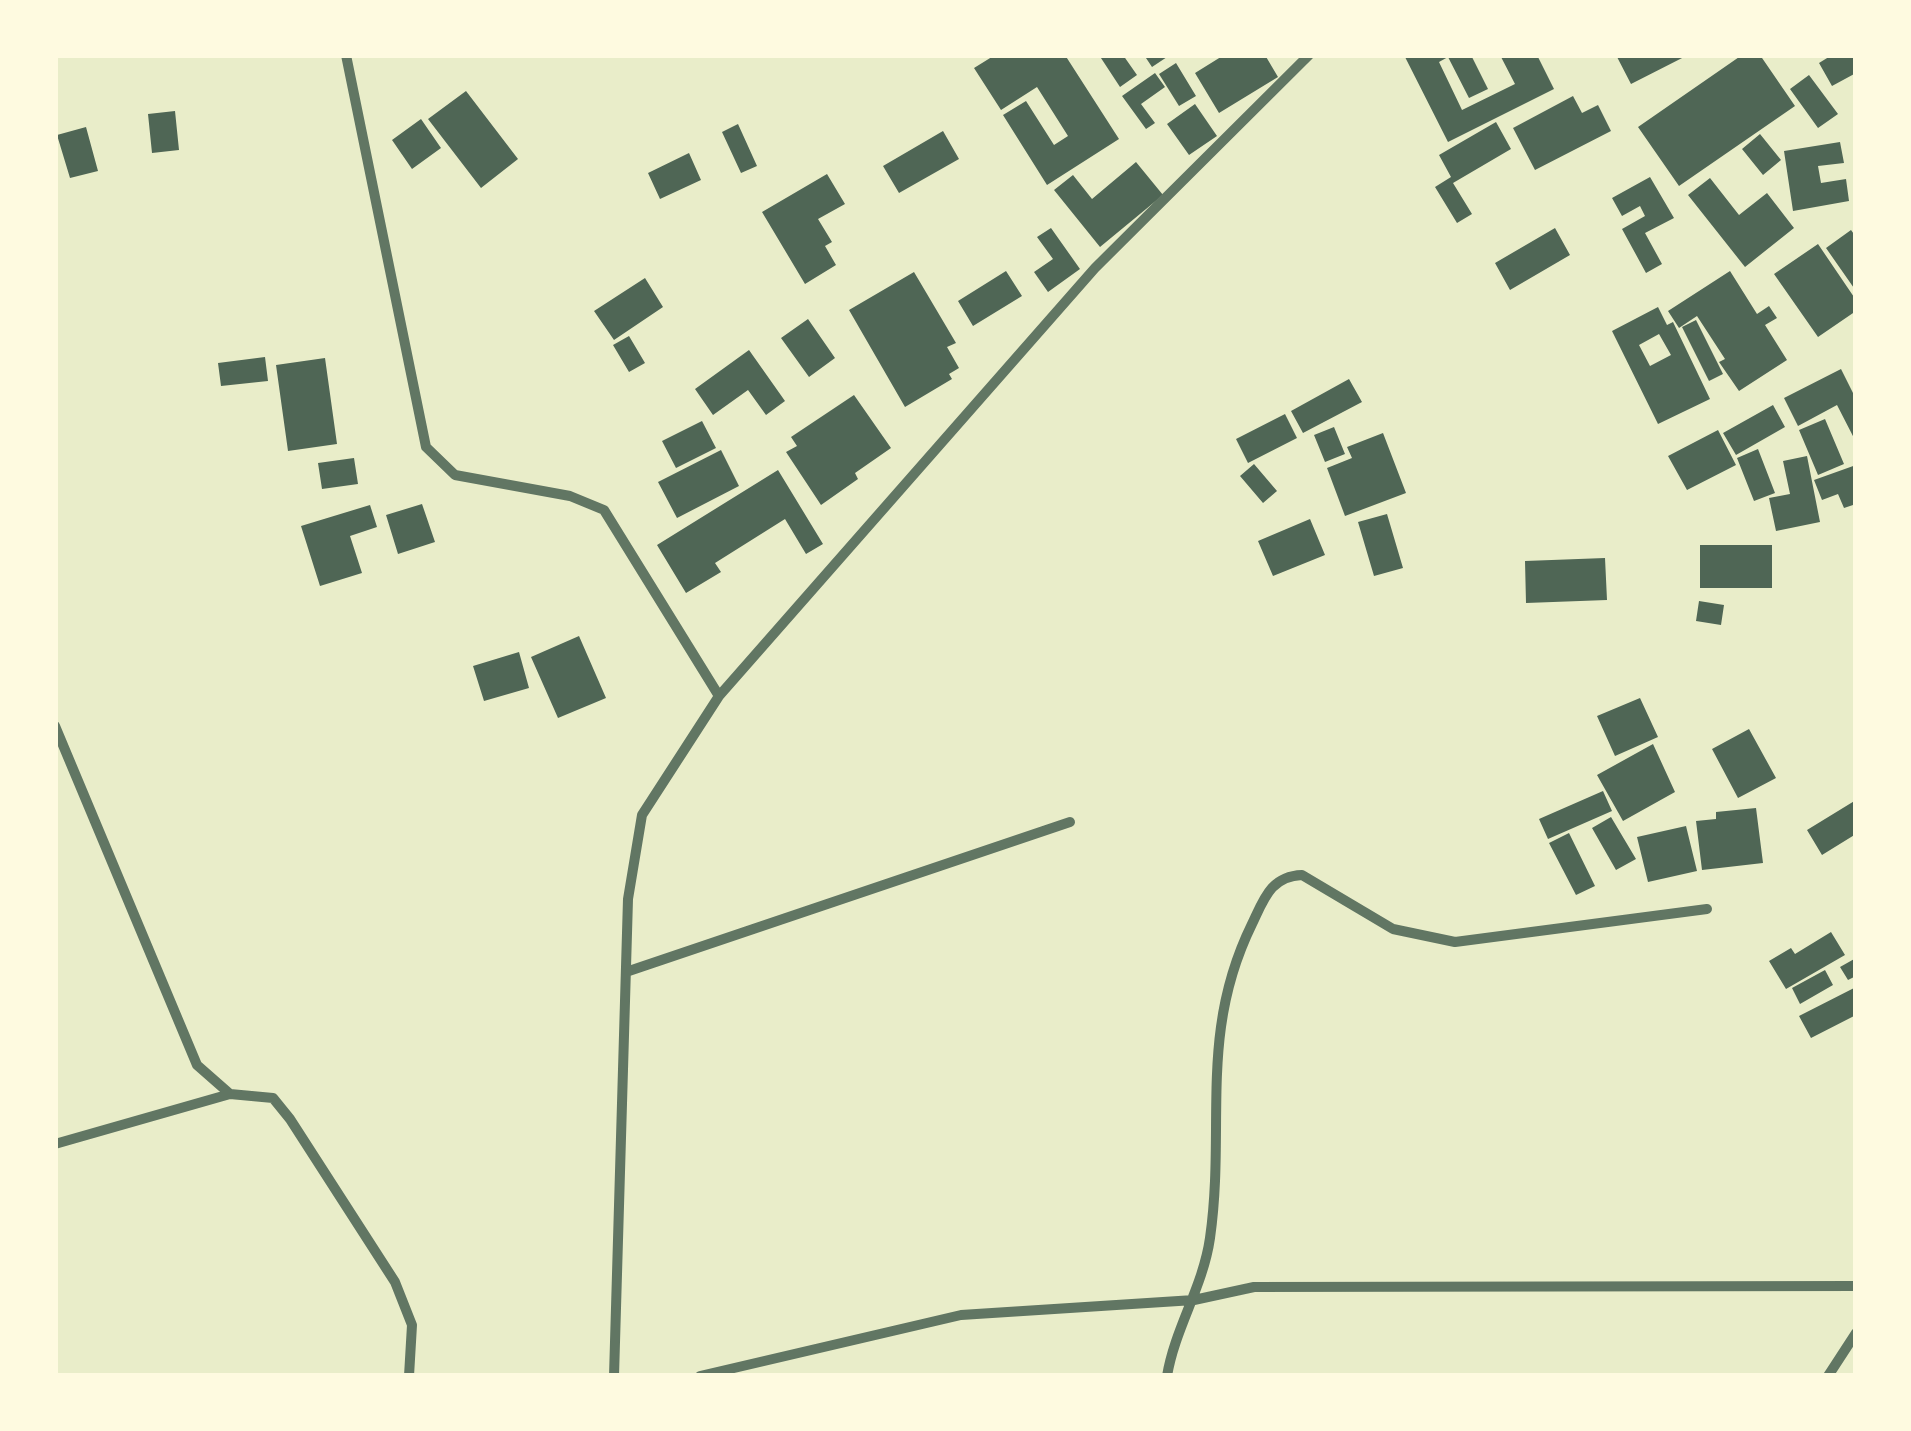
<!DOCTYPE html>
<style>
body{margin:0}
#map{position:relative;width:1911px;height:1431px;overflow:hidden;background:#e9edc9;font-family:"IBM Plex Sans",sans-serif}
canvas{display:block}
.frame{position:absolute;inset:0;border:58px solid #fefae0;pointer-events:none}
</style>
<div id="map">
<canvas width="1911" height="1431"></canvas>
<div class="frame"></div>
</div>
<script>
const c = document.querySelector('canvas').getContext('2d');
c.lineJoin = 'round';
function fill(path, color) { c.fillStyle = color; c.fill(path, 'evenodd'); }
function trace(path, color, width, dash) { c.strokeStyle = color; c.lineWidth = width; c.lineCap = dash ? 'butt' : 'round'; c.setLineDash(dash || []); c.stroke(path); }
fill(new Path2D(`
 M995 55H1065L1119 139 1047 185 1003 115 1026 101 1054 145 1068 136 1037 87 1001 110 974 68Z
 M1099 55H1123L1137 75 1120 87Z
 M1144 55H1170L1152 67Z
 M1224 55H1265L1278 77 1219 113 1195 73Z
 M1404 55H1471L1488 89 1469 98 1448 57 1439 62 1462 110 1515 84 1500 55H1537L1554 89 1448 142Z
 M1616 55H1688L1631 84Z
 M1742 55H1760L1795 106 1679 186 1638 127Z
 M1832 55H1856V73L1832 86 1819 63Z
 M1176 63 1196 96 1179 106 1159 74Z
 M1155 73 1165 87 1141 104 1155 123 1146 129 1122 96Z
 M1809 75 1838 114 1818 128 1790 89Z
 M466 91 518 159 481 188 428 119Z
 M1573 96 1582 113 1598 105 1611 131 1535 170 1513 128Z
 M1195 104 1217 136 1189 155 1167 124Z
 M175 111 179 150 152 153 148 114Z
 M421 119 441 148 412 169 392 140Z
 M1496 122 1511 149 1453 183 1472 214 1457 223 1435 187 1451 177 1439 155Z
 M738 124 757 166 741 173 722 132Z
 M86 127 98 171 70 178 57 135Z
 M943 131 959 159 899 193 883 166Z
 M1760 134 1781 160 1763 175 1742 149Z
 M1840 142 1844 163 1818 166 1821 183 1846 179 1849 201 1793 211 1784 151Z
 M689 153 701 180 660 199 648 173Z
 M1136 162 1163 195 1100 247 1054 190 1073 175 1092 199Z
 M827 174 845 204 818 219 832 242 825 246 836 265 805 284 762 212Z
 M1650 177 1674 218 1645 233 1662 264 1646 273 1622 229 1645 216 1640 206 1622 216 1612 198Z
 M1710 178 1739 215 1767 193 1794 228 1745 267 1688 195Z
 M1051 228 1080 269 1048 292 1034 272 1053 259 1037 237Z
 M1555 228 1570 255 1510 290 1495 263Z
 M1851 230 1856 237V291L1826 248Z
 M1818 244 1856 300V311L1818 337 1774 274Z
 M1006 271 1022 296 973 326 958 301Z
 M1730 271 1757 314 1769 306 1777 318 1765 325 1787 360 1739 391 1719 362 1725 359 1697 316 1679 328 1668 311Z
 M914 272 956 343 947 347 959 368 949 374 952 379 905 407 849 310Z
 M645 278 663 307 614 340 594 311Z
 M1658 307 1667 325 1673 322 1710 399 1658 424 1612 331ZM1659 334 1671 355 1650 366 1639 345Z
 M808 319 835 358 809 377 781 338Z
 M1696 320 1723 374 1709 381 1682 327Z
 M629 336 645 363 629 372 613 345Z
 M749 350 785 401 766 415 748 390 713 415 695 389Z
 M265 357 268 381 221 386 218 363Z
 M325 358 337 444 288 451 276 365Z
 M1841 369 1856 399V442L1837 405 1798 426 1784 398Z
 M1349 379 1362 402 1303 433 1291 411Z
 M854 395 891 448 855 473 858 479 821 505 786 452 797 446 791 437Z
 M1773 405 1785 427 1736 455 1723 433Z
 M1285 414 1297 438 1248 463 1236 439Z
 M1825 419 1844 464 1818 475 1799 430Z
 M702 421 716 448 676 468 662 441Z
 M1334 427 1345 454 1325 462 1314 435Z
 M1718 430 1736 465 1687 490 1668 456Z
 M1383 433 1406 493 1345 516 1327 468 1352 458 1347 447Z
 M1758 449 1775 493 1754 501 1737 458Z
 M721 450 739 486 677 518 658 482Z
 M1807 456 1820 522 1776 531 1769 498 1790 494 1783 461Z
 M354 458 358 484 322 489 318 463Z
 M1254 464 1277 491 1263 503 1240 476Z
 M1856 465V504L1844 508 1838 494 1822 500 1814 480Z
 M778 470 823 544 806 554 785 519 715 563 721 572 686 593 657 545Z
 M422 504 435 542 398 554 386 515Z
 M370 505 377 527 350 536 362 573 320 586 301 526Z
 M1387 514 1403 568 1374 576 1358 522Z
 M1310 519 1325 555 1273 576 1258 541Z
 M1700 545H1772V588H1700Z
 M1605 558 1607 600 1526 603 1525 561Z
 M1699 601 1724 605 1721 625 1696 621Z
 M579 636 606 698 558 718 531 657Z
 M519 652 529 688 484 701 473 666Z
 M1640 698 1658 737 1615 756 1597 716Z
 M1749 729 1776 778 1738 798 1712 749Z
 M1653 744 1675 792 1623 821 1597 775Z
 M1603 791 1612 811 1548 839 1539 819Z
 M1856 800V834L1822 855 1807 830Z
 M1756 808 1763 863 1702 870 1696 821 1716 819V812Z
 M1611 817 1636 859 1616 870 1592 828Z
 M1686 826 1697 871 1648 882 1637 837Z
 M1569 833 1595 886 1576 895 1549 843Z
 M1831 932 1845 955 1786 989 1769 961 1791 948 1795 954Z
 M1856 958V976L1848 980 1840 967Z
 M1825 970 1833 985 1800 1004 1792 988Z
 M1856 987V1015L1811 1038 1799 1016Z`), '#4f6655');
trace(new Path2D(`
 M346 55 426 447 455 475 570 496 604 510 719 696
 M55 726 197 1065 230 1094 273 1098 290 1119 395 1282 412 1325 409 1376
 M626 972 1070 822
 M55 1144 230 1094
 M614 1376 628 899 642 815 719 696 1095 268 1309 55
 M700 1376 961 1315 1194 1300 1254 1287 1856 1286
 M1167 1376C1175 1328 1203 1287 1210 1238 1226 1125 1198 1034 1252 924 1264 899 1271 876 1302 875L1393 929 1455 942 1707 909
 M1828 1376 1856 1333`), '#617663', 10);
</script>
